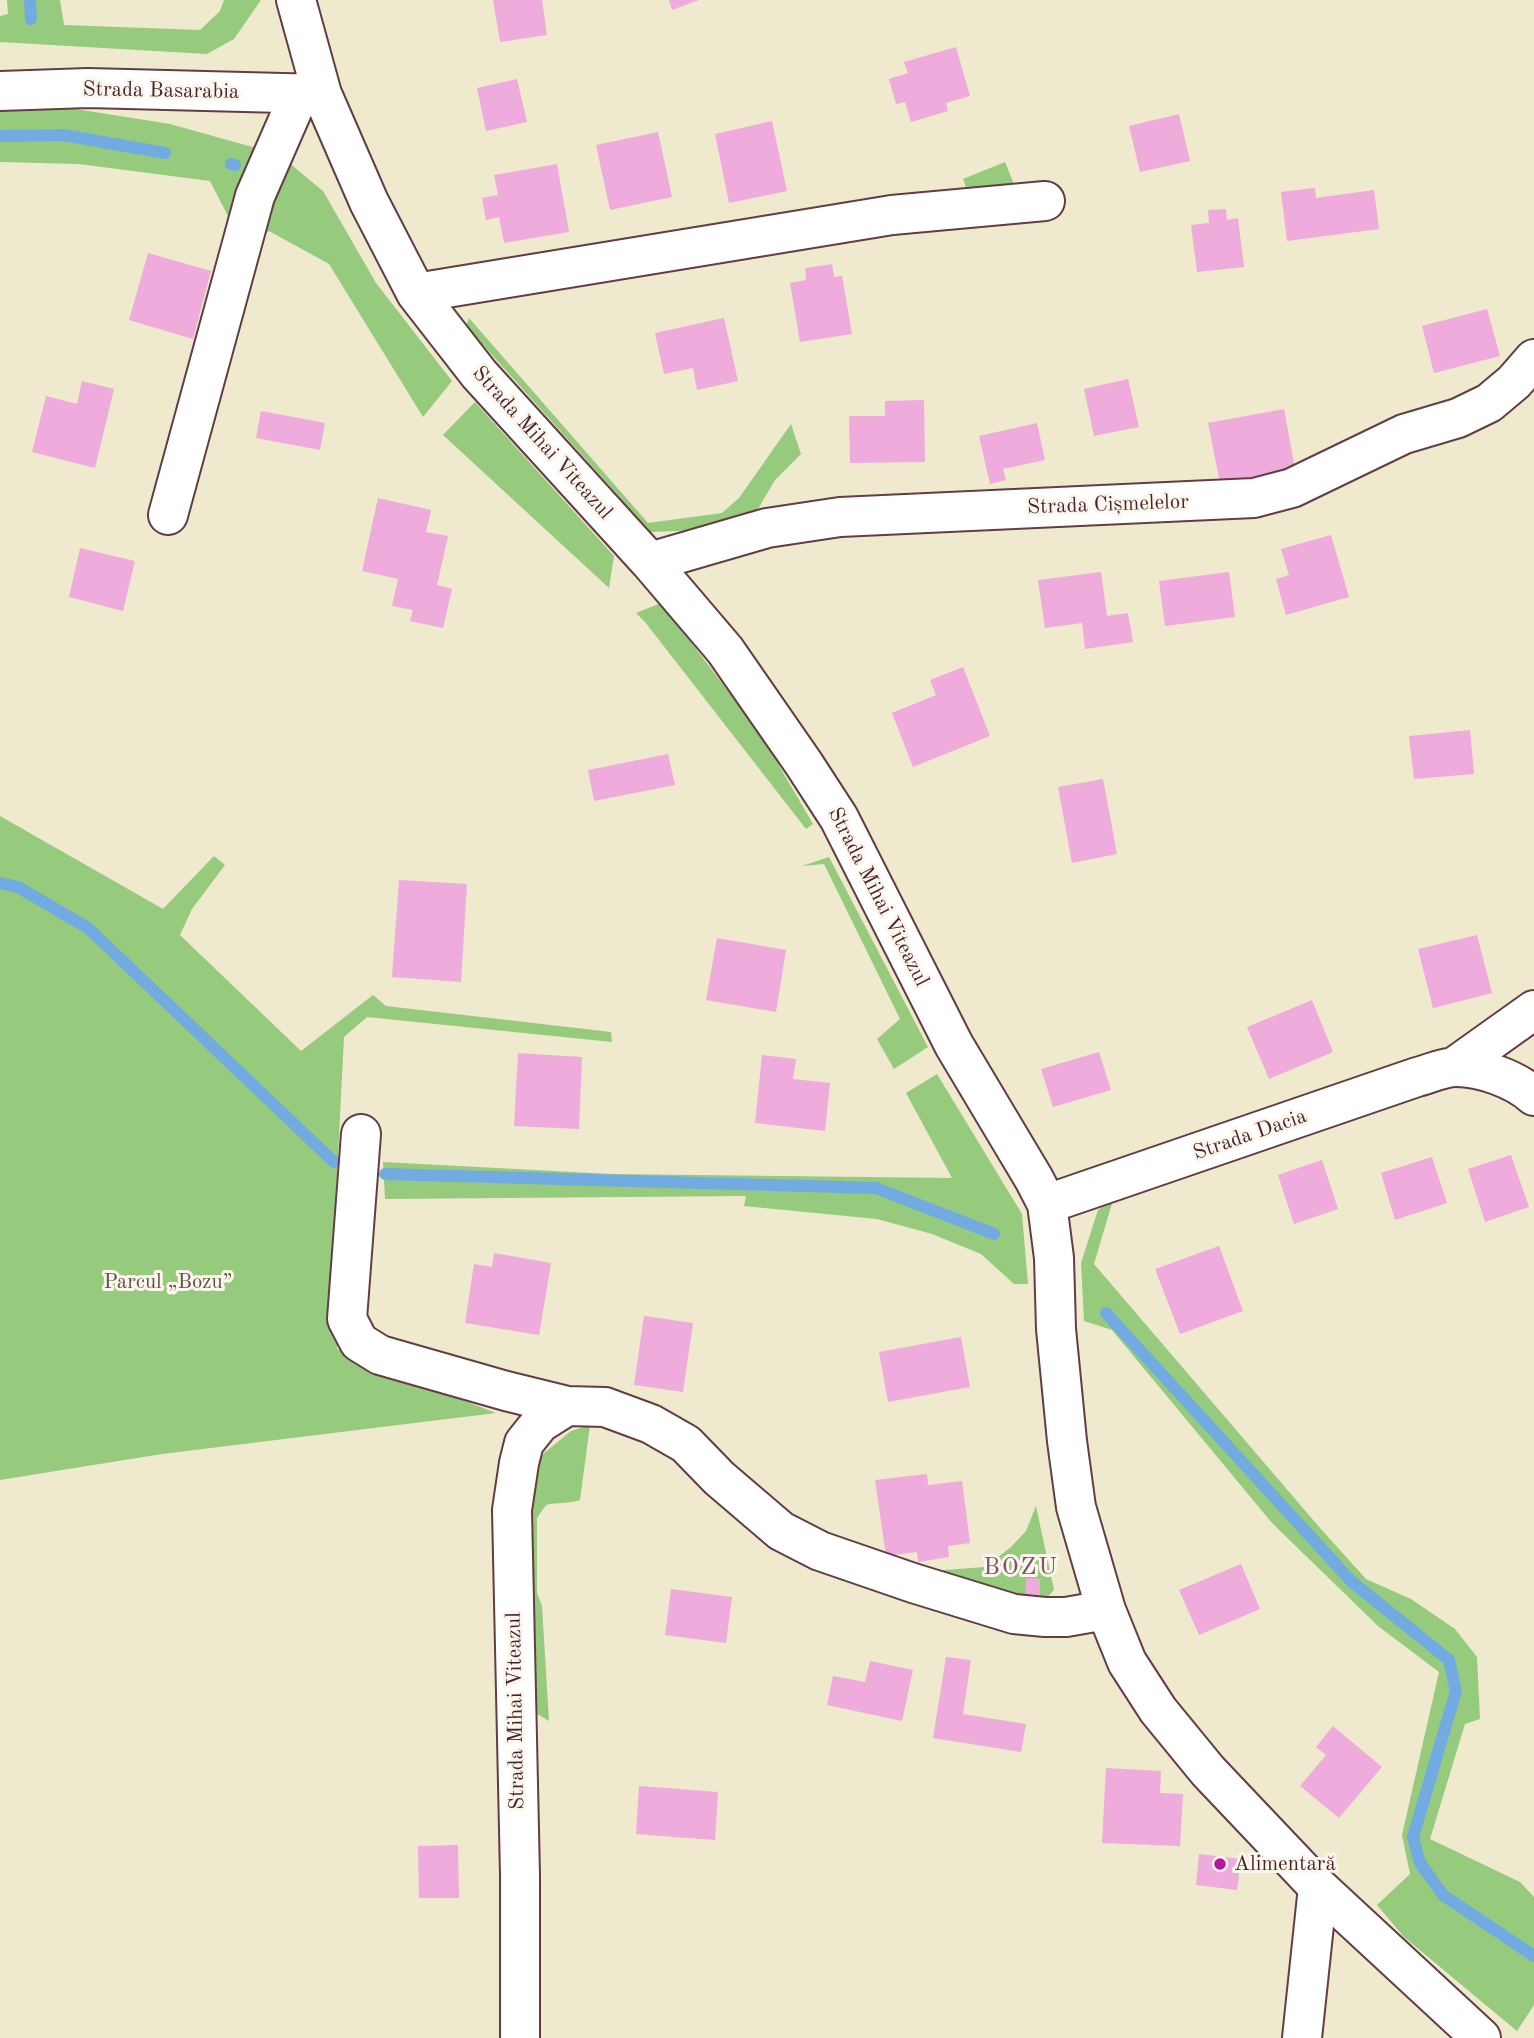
<!DOCTYPE html>
<meta charset="utf-8">
<style>
body{margin:0}
canvas{display:block;background:#efe9ce}
</style>
<canvas width="1534" height="2038"></canvas>
<script>
const c = document.querySelector('canvas').getContext('2d');
c.lineJoin = 'round';
function fill(path, color) { c.fillStyle = color; c.fill(path, 'evenodd'); }
function trace(path, color, width, dash) { c.strokeStyle = color; c.lineWidth = width; c.lineCap = dash ? 'butt' : 'round'; c.setLineDash(dash || []); c.stroke(path); }
function label(font, color, halo, rows, align = 'center') {
  c.font = font + ' "Old Standard TT",serif'; c.lineWidth = 6; c.setLineDash([]); c.textBaseline = 'middle'; c.strokeStyle = halo; c.fillStyle = color; for (const [text, x, y, turn = 0] of rows) {
    c.save(); c.translate(x, y); c.rotate((+turn || 0) * Math.PI / 180); c.textAlign = isNaN(turn) ? turn : align; if (halo) c.strokeText(text, 0, 0); c.fillText(text, 0, 0); c.restore();
  }
}
fill(new Path2D(`
 M7 0H60L64 25 200 30 220 11 224 0H261L234 39 207 54 0 42V16L8 14Z
 M69 108 170 124 256 148 233 226 210 181 79 164 0 162V110Z
 M288 162 323 191 376 283 452 381 423 417 329 264 269 231 261 237 269 189Z
 M1005 162 1017 192 971 201 963 179Z
 M469 318 648 523 722 513 739 498 791 424 801 454 775 480 755 514 700 530 651 532 466 326Z
 M475 402 614 556 609 588 443 435Z
 M661 603 760 733 813 824 806 829 645 622 636 613Z
 M0 816 163 909 214 856 225 865 192 909 180 935 301 1051 373 995 386 1006 611 1032 612 1042 367 1017 344 1037 335 1214 337 1349 372 1365 496 1413 162 1454 0 1480Z
 M829 857 928 1047 894 1069 877 1039 900 1019 824 864 802 866Z
 M937 1074 1022 1214 1028 1284H1014L981 1254 932 1234 877 1219 744 1206 746 1196 385 1199 383 1162 611 1174 952 1178 906 1093Z
 M1113 1200 1094 1264 1320 1528 1366 1579 1411 1599 1455 1629 1477 1657 1480 1719 1465 1724 1430 1839 1520 1882 1534 1897V2005L1517 2031 1404 1937 1377 1905 1410 1874 1402 1835 1439 1672 1378 1626 1272 1523 1112 1330 1084 1321 1081 1263 1098 1210Z
 M590 1425 580 1500C569 1504 557 1502 546 1505L537 1518V1593L542 1606 549 1721 534 1712 526 1514 531 1480 543 1454 571 1431Z
 M1036 1506 1054 1590 1043 1602 917 1572 985 1567 1011 1547 1026 1531Z`), '#96ca7c');
trace(new Path2D(`
 M30 0 31 19
 M0 136 63 135 165 153
 M231 164 235 165
 M0 883 18 887 88 928 334 1162
 M385 1174 876 1188 994 1234
 M1106 1313 1351 1581 1449 1660 1456 1691 1413 1837 1420 1863 1443 1895 1534 1956`), '#71abe1', 12);
fill(new Path2D(`
 M493 0H542L547 35 500 42Z
 M669 0H699L672 10Z
 M956 47 970 96 946 103 948 111 911 122 905 102 896 104 889 79 908 73 904 62Z
 M517 79 527 122 486 131 477 88Z
 M1179 114 1190 161 1140 172 1129 126Z
 M772 121 787 191 729 203 715 134Z
 M658 132 672 197 610 210 596 145Z
 M557 164 569 232 504 243 499 217 486 220 482 198 498 195 494 175Z
 M1315 188 1316 198 1374 190 1379 229 1287 241 1281 192Z
 M1226 209 1227 220 1238 218 1244 267 1197 272 1191 225 1209 223 1208 210Z
 M148 253 211 271 193 339 129 320Z
 M832 264 834 277 842 276 852 334 800 342 790 283 806 280 805 268Z
 M1487 309 1500 356 1434 373 1422 326Z
 M724 318 738 381 697 390 693 368 664 374 655 333Z
 M1128 379 1139 427 1094 436 1084 389Z
 M82 381 114 389 95 468 32 452 46 396 77 404Z
 M924 400 925 462 850 463 849 416H885V401Z
 M1284 409 1295 469 1220 483 1208 423Z
 M261 411 325 423 320 450 256 438Z
 M1037 423 1045 460 1003 469 1006 480 990 484 979 436Z
 M378 498 431 510 426 532 448 536 437 585 452 589 443 628 410 621 413 610 392 606 398 579 362 571Z
 M1331 535 1349 597 1286 615 1276 579 1289 575 1281 549Z
 M80 548 135 561 123 611 69 597Z
 M1101 572 1107 616 1128 613 1133 642 1085 649 1082 623 1045 628 1038 580Z
 M1229 572 1235 617 1165 626 1159 581Z
 M963 667 990 736 913 767 892 713 936 695 930 680Z
 M1470 730 1474 774 1414 779 1409 736Z
 M668 754 675 785 594 801 588 770Z
 M1103 779 1117 854 1072 863 1058 787Z
 M399 880 467 884 461 982 392 977Z
 M1477 935 1492 993 1433 1008 1418 949Z
 M717 938 786 950 776 1012 706 1000Z
 M1312 1000 1333 1052 1269 1079 1247 1027Z
 M1099 1052 1111 1090 1053 1107 1041 1069Z
 M518 1053 582 1057 579 1129 514 1126Z
 M762 1055 796 1059 793 1079 830 1083 825 1131 755 1123Z
 M1511 1155 1529 1207 1485 1222 1468 1169Z
 M1432 1157 1447 1203 1395 1220 1381 1173Z
 M1322 1160 1338 1209 1294 1224 1278 1175Z
 M1219 1246 1243 1311 1180 1334 1155 1269Z
 M494 1253 551 1263 539 1335 465 1323 474 1264 492 1267Z
 M644 1316 693 1323 683 1392 634 1385Z
 M961 1337 970 1387 888 1402 879 1352Z
 M927 1474 928 1485 962 1481 970 1543 948 1546 949 1557 918 1562 917 1552 886 1556 875 1480Z
 M1241 1564 1260 1609 1199 1635 1179 1590Z
 M1026 1578 1040 1579V1599H1025Z
 M671 1589 732 1597 726 1643 665 1635Z
 M946 1657 971 1660 963 1714 1026 1724 1021 1752 933 1738Z
 M870 1661 913 1670 902 1721 827 1705 833 1676 865 1682Z
 M1333 1726 1382 1767 1339 1818 1300 1786 1326 1755 1316 1747Z
 M1106 1768 1161 1771 1160 1793 1183 1794 1180 1846 1102 1843Z
 M639 1786 718 1792 715 1840 636 1834Z
 M458 1845 459 1898H419L418 1846Z
 M1199 1854 1241 1859 1237 1890 1196 1885Z`), '#eeabdc');
const minor = new Path2D(`
 M296 0 322 94 369 202 416 293 479 374 650 562 725 650 804 764 839 818 954 1045 1034 1179 1047 1204 1054 1258 1056 1329 1067 1441 1076 1507 1106 1610 1127 1662 1158 1710 1208 1771 1318 1887 1481 2038
 M0 91 88 88 322 94
 M416 293 892 215 1045 201
 M168 515 255 196 300 93
 M650 562 767 528 840 517 1254 498 1292 488 1404 434 1458 418 1489 403 1514 382 1534 359
 M1454 1067 1534 1010
 M361 1134 347 1319 359 1342 380 1355 506 1391 567 1406
 M1047 1204 1417 1077C1429 1074 1444 1067 1456 1067 1481 1067 1515 1079 1534 1096
 M520 2038V1875L512 1510 519 1463 524 1443 540 1423 567 1406 605 1407 651 1424 686 1444 719 1478 781 1531 820 1551 913 1583 1014 1614 1045 1617H1066L1106 1610
 M1302 2038 1318 1887`);
trace(minor, '#633d43', 42);
trace(minor, '#fff', 38);
for (const [x, y, r, color] of [
 [1220,1864,7,"#b5179e"]
]) { const dot = new Path2D(); dot.arc(x, y, r, 0, 2 * Math.PI); c.fillStyle = color; c.fill(dot); trace(dot, '#fbf7ec', 2.5); }
label('21px', '#4a1f2b', '#fbf7ec', [
 ["Strada Basarabia",161,91,1],
 ["Strada Mihai Viteazul",542,443,48],
 ["Strada Cișmelelor",1108,505,-2],
 ["Strada Mihai Viteazul",878,897,63],
 ["Strada Dacia",1250,1135,-19],
 ["Strada Mihai Viteazul",516,1711,-91]
]);
label('21px', '#615243', '#fbf7ec', [
 ["Parcul „Bozu”",168,1282]
]);
label('21px', '#4a1f2b', '#fbf7ec', [
 ["Alimentară",1234,1864]
], 'left');
c.letterSpacing = '2px';
label('24px', '#835069', '#fbf7ec', [
 ["BOZU",1021,1568]
]);
c.letterSpacing = '0px';
</script>
